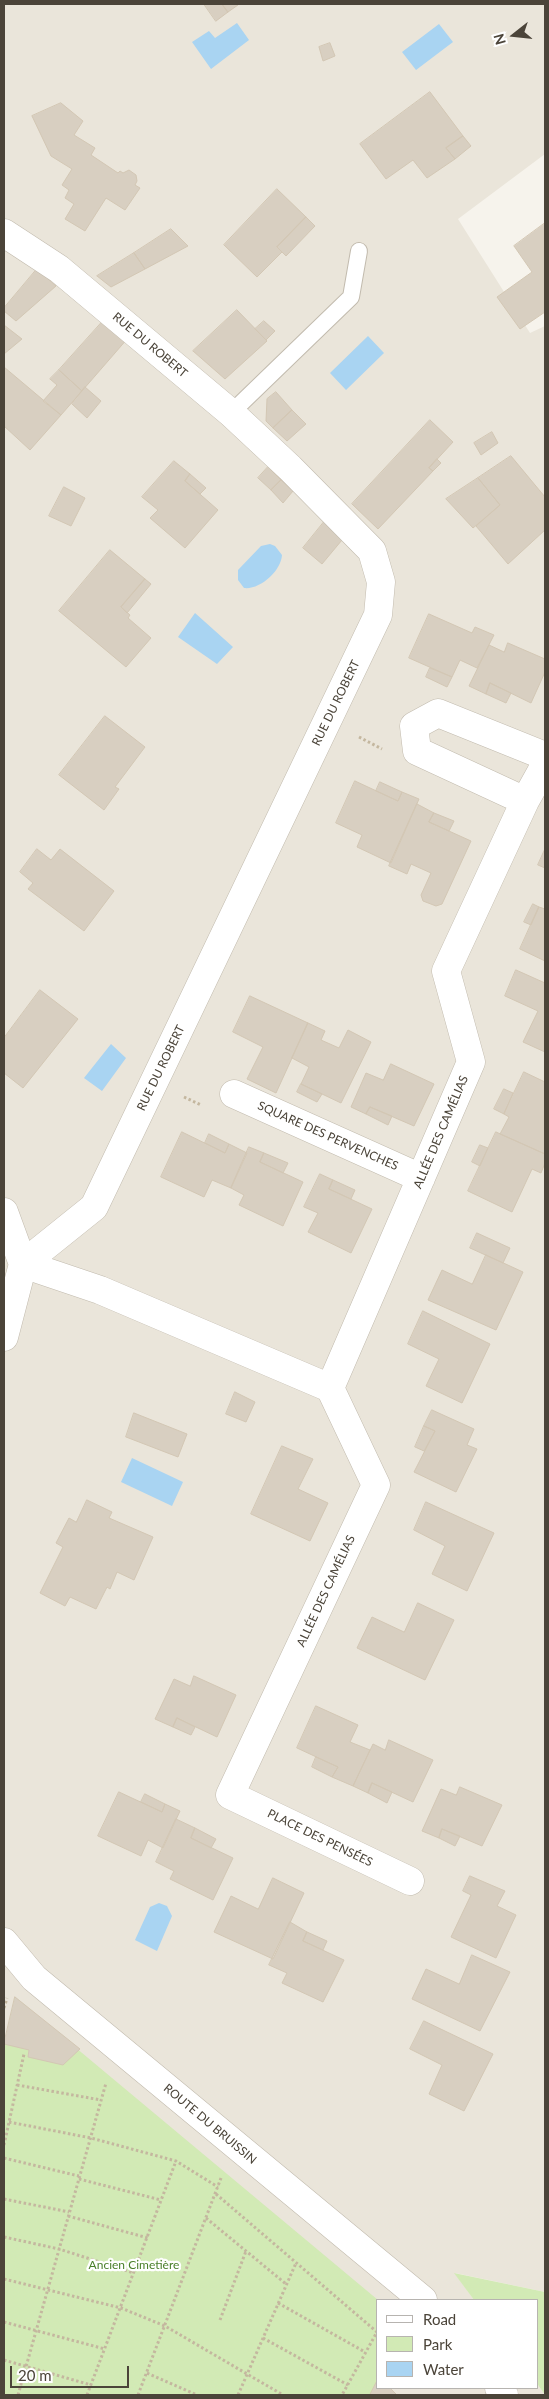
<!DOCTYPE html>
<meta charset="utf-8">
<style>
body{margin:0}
#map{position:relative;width:549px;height:2399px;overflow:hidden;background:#f6f3ec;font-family:Lato,sans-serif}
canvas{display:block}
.frame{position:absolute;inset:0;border:5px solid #4b4439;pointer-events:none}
.legend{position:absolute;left:376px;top:2299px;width:162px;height:90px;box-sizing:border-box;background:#fff;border:1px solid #b7b4b0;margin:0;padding:6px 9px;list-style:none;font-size:15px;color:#4b4439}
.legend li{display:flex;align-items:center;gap:10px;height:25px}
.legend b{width:25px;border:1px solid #b7b4b0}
.north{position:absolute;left:489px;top:10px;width:50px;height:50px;-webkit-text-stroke:4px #fff;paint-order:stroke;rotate:254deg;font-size:14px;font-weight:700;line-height:20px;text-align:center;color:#4b4439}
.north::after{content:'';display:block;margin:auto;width:18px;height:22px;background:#4b4439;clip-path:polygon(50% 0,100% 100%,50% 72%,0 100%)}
.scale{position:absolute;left:10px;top:2366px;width:119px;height:22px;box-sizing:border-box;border:2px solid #4b4439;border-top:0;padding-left:6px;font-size:15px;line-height:18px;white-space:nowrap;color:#4b4439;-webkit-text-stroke:4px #fff;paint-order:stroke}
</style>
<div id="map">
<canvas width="549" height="2399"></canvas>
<div class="frame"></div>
<ul class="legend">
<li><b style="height:6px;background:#fff"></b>Road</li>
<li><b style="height:14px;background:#d2eab5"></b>Park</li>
<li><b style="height:14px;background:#a9d4f2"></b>Water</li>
</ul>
<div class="north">N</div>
<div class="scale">20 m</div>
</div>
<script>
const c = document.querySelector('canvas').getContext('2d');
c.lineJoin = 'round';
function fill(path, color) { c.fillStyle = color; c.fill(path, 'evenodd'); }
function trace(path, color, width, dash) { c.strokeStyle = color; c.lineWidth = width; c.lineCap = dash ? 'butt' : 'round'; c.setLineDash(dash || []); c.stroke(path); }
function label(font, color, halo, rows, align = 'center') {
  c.font = font + ' Lato,sans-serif'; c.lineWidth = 4.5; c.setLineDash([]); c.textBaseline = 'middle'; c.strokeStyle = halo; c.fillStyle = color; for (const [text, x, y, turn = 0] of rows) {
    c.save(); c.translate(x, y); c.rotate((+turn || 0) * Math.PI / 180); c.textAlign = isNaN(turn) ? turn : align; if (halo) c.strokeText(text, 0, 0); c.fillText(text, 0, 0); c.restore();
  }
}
fill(new Path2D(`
 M4 4H545V154L458 219 530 333 545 326V2292L455 2273 474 2300H378V2388H538V2385L545 2395H4Z`), '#eae5da');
fill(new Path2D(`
 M15 1997 378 2300V2388H390L397 2395H4V2045Z
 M454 2273 545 2292V2395L538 2385V2300H474Z`), '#d2eab5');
fill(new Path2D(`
 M237 23 249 40 211 69 192 42 209 31 215 38Z
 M439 24 453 42 416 70 402 52Z
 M368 336 384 353 346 390 330 373Z
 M270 544 275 546 282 555C281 571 260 590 244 588L238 580V570L261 546Z
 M195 613 233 647 217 664 178 637Z
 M111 1044 126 1058 102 1091 84 1078Z
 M132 1458 183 1482 172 1506 121 1482Z
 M159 1903 167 1906 172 1916 157 1951 135 1940 150 1907Z`), '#a9d4f2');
const building = new Path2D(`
 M204 4H222L228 12 216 21Z
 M222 4H237L238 5 228 12Z
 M330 43 335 56 323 61 319 47Z
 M430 92 463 136 446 148 455 159 427 178 413 160 386 179 360 144Z
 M61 103 83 121 74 135 95 148 91 155 118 173 120 171 123 173 129 170 136 175 137 181 135 185 140 188 125 210 106 198 85 231 65 219 74 204 65 198 69 190 62 185 72 169 51 156 32 116Z
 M463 136 471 146 455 159 446 148Z
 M277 189 306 217 277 247 282 252 257 277 224 245Z
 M306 217 315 226 286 256 277 247Z
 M545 223V312L520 329 497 297 532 272 514 246Z
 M171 229 188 246 145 269 134 253Z
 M134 253 145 269 111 287 97 276Z
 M37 269 56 286 16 321 4 311V308Z
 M237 310 267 341 225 379 193 351Z
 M103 321 128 338 82 391 59 370Z
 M264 321 275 331 266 340 255 329Z
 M4 325 22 339 4 354Z
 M4 367 61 415 30 450 4 426Z
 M59 370 82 391 61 415 43 401 57 385 50 379Z
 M85 387 101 401 87 418 72 404Z
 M276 392 292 410 273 428 266 421 267 399Z
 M292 410 306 424 287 441 273 428Z
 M430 420 453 442 429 468 433 471 378 529 352 504Z
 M492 432 498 443 481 455 474 443Z
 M511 456 545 497V530L508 564 476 526 500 505 478 478Z
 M437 459 441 463 433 471 429 468Z
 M174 461 190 474 185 481 218 510 185 548 150 518 158 510 142 497Z
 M268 467 281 480 271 490 258 478Z
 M190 474 206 488 200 494 185 481Z
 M478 478 500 505 473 528 446 499Z
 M281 480 293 491 283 503 271 490Z
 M64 487 85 498 71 526 49 516Z
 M324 522 342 540 322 564 303 548Z
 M110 550 145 579 121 607 130 615 128 618 151 638 126 667 59 611Z
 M145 579 151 584 127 613 121 607Z
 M429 614 472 633 475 627 494 635 477 668 460 660 452 677 409 658Z
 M508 643 545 659V672L531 703 490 683 486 694 469 686 489 645 504 652Z
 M430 668 452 677 447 687 426 677Z
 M490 683 511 693 506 703 486 694Z
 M105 716 145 747 115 787 119 789 104 810 59 775Z
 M355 781 398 801 402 792 419 799 391 863 357 847 362 835 336 823Z
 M380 782 402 792 398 801 376 791Z
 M417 804 434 813 429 822 471 841 442 904 436 906 423 901 421 895 431 873 411 864 407 874 389 866Z
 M434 813 454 821 449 831 429 822Z
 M37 849 51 860 60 849 114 891 84 931 28 889 33 883 20 872Z
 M545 849V868L538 865Z
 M533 904 539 907 531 925 524 922Z
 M539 907 545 909V961L520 949Z
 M516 970 545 983V1052L523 1042 538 1011 505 996Z
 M40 990 78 1019 23 1088 4 1073V1038Z
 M250 996 308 1023 276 1093 247 1079 263 1047 233 1032Z
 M308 1023 325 1031 321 1040 339 1048 348 1030 371 1042 341 1103 301 1084 309 1067 292 1058Z
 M391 1064 434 1084 414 1126 370 1107 366 1114 351 1107 366 1073 383 1080Z
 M524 1072 545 1082V1154L500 1134 509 1117 504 1114Z
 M301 1084 322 1094 317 1102 297 1092Z
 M504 1089 513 1093 504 1114 494 1109Z
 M370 1107 392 1116 388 1125 366 1114Z
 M182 1132 225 1153 229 1144 247 1153 231 1188 212 1180 204 1197 161 1177Z
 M496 1132 545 1154V1163L541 1173 532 1169 512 1212 468 1191Z
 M209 1134 229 1144 225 1153 205 1143Z
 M480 1145 488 1148 480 1166 472 1162Z
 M249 1147 264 1153 260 1162 303 1182 283 1226 239 1205 244 1195 231 1188Z
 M264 1153 288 1163 283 1173 260 1162Z
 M320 1174 333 1180 329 1189 372 1209 351 1253 308 1232 318 1213 304 1207Z
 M333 1180 355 1190 351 1199 329 1189Z
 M477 1233 510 1248 503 1263 470 1248Z
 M486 1255 523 1272 496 1330 428 1300 442 1270 472 1284Z
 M423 1311 490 1344 462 1403 426 1386 439 1359 408 1344Z
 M235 1392 255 1402 246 1422 226 1414Z
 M432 1410 474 1429 467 1445 477 1449 456 1492 414 1472 435 1431 424 1426Z
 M134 1413 187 1434 178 1457 126 1437Z
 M424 1426 435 1431 424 1451 415 1447Z
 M282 1446 313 1459 298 1489 328 1503 310 1541 251 1514Z
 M87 1500 112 1512 109 1518 153 1537 134 1580 117 1572 110 1589 107 1587 96 1609 70 1597 65 1606 40 1593 63 1547 56 1543 69 1518 76 1522Z
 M426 1502 494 1533 467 1591 432 1574 445 1546 414 1530Z
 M418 1603 454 1620 425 1680 357 1648 372 1617 404 1632Z
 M194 1676 236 1695 217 1737 177 1718 173 1727 155 1719 174 1679 190 1686Z
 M316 1706 358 1725 350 1742 370 1750 353 1786 332 1777 338 1767 297 1748Z
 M177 1718 195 1727 191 1735 173 1727Z
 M389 1740 433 1760 413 1802 372 1783 368 1793 353 1786 373 1744 385 1750Z
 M316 1757 338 1767 332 1777 312 1767Z
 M372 1783 392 1792 387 1803 368 1793Z
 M460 1787 502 1805 482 1846 442 1829 439 1838 422 1831 441 1789 456 1795Z
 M119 1792 162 1812 165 1804 180 1811 163 1848 148 1840 141 1856 98 1836Z
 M145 1794 165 1804 162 1812 141 1802Z
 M176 1819 195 1828 191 1838 233 1858 213 1900 170 1879 174 1871 156 1862Z
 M195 1828 216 1839 211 1848 191 1838Z
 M442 1829 460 1836 455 1846 439 1838Z
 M470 1876 505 1891 497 1906 516 1915 496 1958 451 1937 471 1895 463 1891Z
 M273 1878 304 1893 273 1959 214 1932 231 1896 258 1909Z
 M290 1922 307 1932 303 1941 344 1960 323 2002 282 1983 287 1973 269 1965Z
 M307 1932 327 1941 323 1950 303 1941Z
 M472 1955 510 1972 480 2031 412 1999 426 1969 459 1984Z
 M15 1997 80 2049 63 2065 28 2057 29 2050 4 2044Z
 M424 2021 493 2054 464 2111 429 2094 442 2065 410 2049Z
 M377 2381 378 2388H390L397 2395H370Z`);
fill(building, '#d8cfc1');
trace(building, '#d3c7b4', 1);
const service = new Path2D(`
 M231 413 351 297 359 251`);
const minor = new Path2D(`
 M4 233 59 269 231 413 290 468 372 551 381 582 378 615 94 1207 23 1264
 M525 801 417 751 414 726 438 713 545 756
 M234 1094 421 1178
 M23 1264 100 1290 330 1388 471 1062 446 971 525 801 545 765
 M330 1388 376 1485 230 1795 410 1881`);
const tertiary = new Path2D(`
 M4 1212 23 1264 4 1337
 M4 1942 34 1978 423 2300
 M499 2388 504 2395`);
trace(service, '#c2bbae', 18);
trace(minor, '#c2bbae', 29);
trace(tertiary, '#c2bbae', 29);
trace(new Path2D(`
 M359 737 382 749
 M184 1097 201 1105
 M4 2008 7 1998
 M17 2085 101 2100
 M9 2122 91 2138 176 2161 218 2187
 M4 2145 24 2054
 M4 2158 79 2176
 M79 2179 161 2200
 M216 2194 377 2332 342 2395
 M4 2199 69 2212
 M68 2216 148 2238
 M206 2218 286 2284
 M4 2237 59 2249 134 2273
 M4 2279 121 2308 165 2326 283 2395
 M278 2303 365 2352
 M220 2320 246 2251
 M4 2322 105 2349
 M263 2338 348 2385
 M4 2360 91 2385
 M147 2373 197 2395
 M18 2395 106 2083
 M87 2395 176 2161
 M138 2395 221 2178
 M238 2395 296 2263`), '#c4b79f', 3, [2.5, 2.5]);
trace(service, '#fff', 16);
trace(minor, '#fff', 28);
trace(tertiary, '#fff', 28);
label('12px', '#4b4439', '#fff', [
 ["RUE DU ROBERT",150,345,40],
 ["RUE DU ROBERT",336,703,-64],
 ["RUE DU ROBERT",161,1068,-64],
 ["ALLÉE DES CAMÉLIAS",441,1132,-67],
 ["SQUARE DES PERVENCHES",328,1136,24],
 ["ALLÉE DES CAMÉLIAS",326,1591,-65],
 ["PLACE DES PENSÉES",320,1838,26],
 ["ROUTE DU BRUISSIN",210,2124,40]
]);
label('12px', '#4a7f2a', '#fff', [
 ["Ancien Cimetière",134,2265]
]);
</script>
